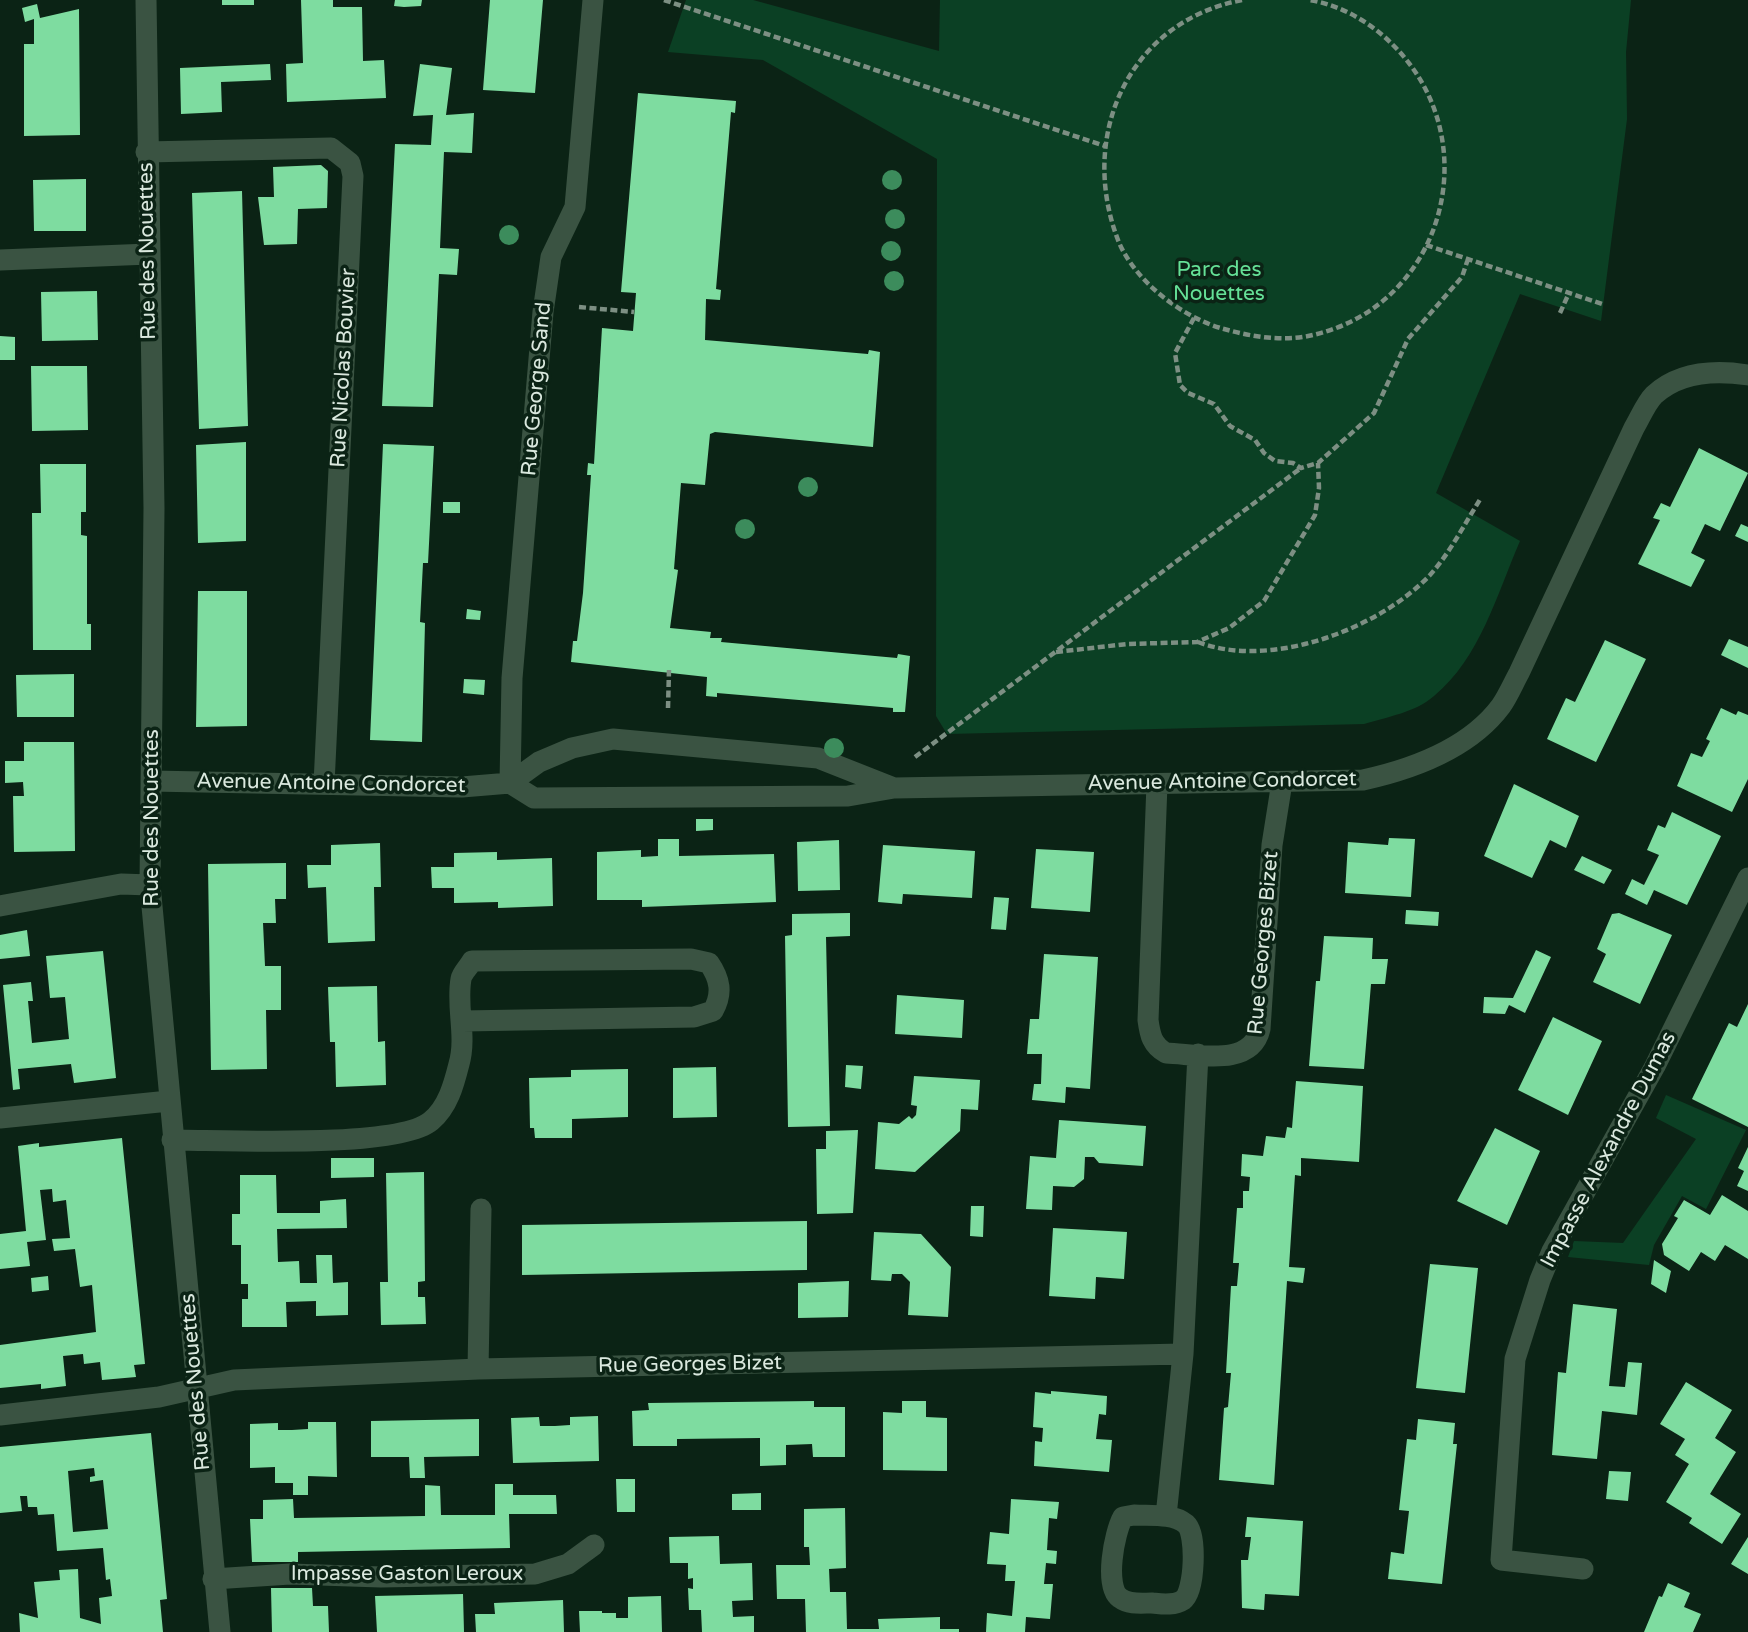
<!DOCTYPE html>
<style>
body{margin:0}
canvas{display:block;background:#0b2315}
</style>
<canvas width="1748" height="1632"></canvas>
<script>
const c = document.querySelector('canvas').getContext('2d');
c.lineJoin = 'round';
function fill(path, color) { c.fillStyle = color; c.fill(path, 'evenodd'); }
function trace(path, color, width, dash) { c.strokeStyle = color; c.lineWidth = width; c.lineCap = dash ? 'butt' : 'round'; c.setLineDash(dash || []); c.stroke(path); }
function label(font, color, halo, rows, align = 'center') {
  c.font = font + ' "Varela Round",sans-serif'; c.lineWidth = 7; c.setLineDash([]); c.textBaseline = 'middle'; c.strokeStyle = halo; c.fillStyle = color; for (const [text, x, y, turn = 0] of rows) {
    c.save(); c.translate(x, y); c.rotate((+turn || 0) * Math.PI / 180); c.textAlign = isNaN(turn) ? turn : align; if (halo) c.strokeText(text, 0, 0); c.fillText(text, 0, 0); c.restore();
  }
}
fill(new Path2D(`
 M686 0H753L939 51 940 0H1631L1626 52 1627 119 1601 321 1520 294 1436 493 1520 541C1497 594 1480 658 1434 696 1416 712 1387 717 1364 724L947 734 936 716 937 159 763 60 668 52Z
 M1666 1095 1746 1130 1706 1209 1682 1196 1654 1245 1649 1265 1568 1257 1574 1241 1623 1243 1696 1139 1656 1118Z`), '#0b4024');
fill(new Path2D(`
 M222 0H254V5H222Z
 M301 0H333V7H362L363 61 384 60 386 98 287 102 286 64 303 63Z
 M395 0H422L421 6 404 7 394 6Z
 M490 0H543L535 93 483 90Z
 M37 4 40 18 79 9 80 135 24 136V44H34V19L25 22 22 8Z
 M270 64 271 80 221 82 222 112 181 114 180 68Z
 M420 64 452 68 446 115 474 113 472 153 444 152 440 248 459 249 457 275 439 274 433 407 382 406 395 144 431 145 433 115 413 116Z
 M638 93 736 101 735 113 731 112 716 289 721 290 720 300 706 299 705 340 868 354 869 350 880 352 873 447 715 432 710 434 705 485 681 483 674 569 678 570 670 628 711 632 710 638H722L721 642 897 658 898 654 910 656 905 712H893V708L717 693V697L706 696 707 677 571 662 573 641H577L583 593 591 475H587L588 463 594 464 602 328 633 331 636 293 621 292Z
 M321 165 328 171 327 208 298 209 297 244 264 245 258 197H274L273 167Z
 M86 179V231H34L33 180Z
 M242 191 248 426 199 429 192 193Z
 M97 291 98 340 42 341 41 292Z
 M0 336 15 337V360H0Z
 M31 366H87L88 430 32 431Z
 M246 442V541L198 543 196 445Z
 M383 444 434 446 428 563H423L420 622 425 623 422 742 370 740Z
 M1699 448 1748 473 1720 531 1705 524 1691 553 1705 560 1691 587 1638 564 1660 520 1653 518 1661 503 1670 507Z
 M40 464H86V512H81V535L87 536V624H91V650H33L32 513H41Z
 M443 502H460V513H443Z
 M1741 524 1748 527V542L1735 536Z
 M198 591H247V726L196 727Z
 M467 609 481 611 480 620 466 619Z
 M1729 639 1748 647V668L1721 655Z
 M1605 640 1646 659 1596 762 1547 739 1566 698 1575 702Z
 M74 674V717H17L16 675Z
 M464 679 485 680 484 695 463 693Z
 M1721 708 1736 715 1738 711 1748 715V779L1732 812 1677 786 1691 753 1702 757 1710 741 1706 739Z
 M24 742H74L75 851 14 852 13 796H24L23 782 5 783V761H24Z
 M1514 784 1579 816 1566 848 1550 840 1532 878 1484 856Z
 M1672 812 1721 836 1687 905 1654 890 1647 905 1625 894 1632 879 1644 885 1659 855 1647 850 1658 825 1665 828Z
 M696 819H713V830L696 831Z
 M1389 838 1415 839 1411 897 1345 893 1348 842 1388 845Z
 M658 839H679V856L774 854 776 902 642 907V900H597V852L641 850V857L658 856Z
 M839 840 840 890 798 891 797 842Z
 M380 843 381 887H374L375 941 328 943 326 887 308 888 307 865H331V845Z
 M883 845 975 851 972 898 903 894 902 904 878 902Z
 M1036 849 1094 852 1090 912 1031 908Z
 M497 852V860L552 858 553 906 498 908V902L454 903V888H432L431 867H454V853Z
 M1582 856 1612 870 1604 884 1574 870Z
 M286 863V899H275L276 923H263L265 966H281V1010H266L267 1069 211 1070 208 864Z
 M994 897 1009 898 1006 930 991 929Z
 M1406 910 1439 912 1438 926 1405 924Z
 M850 913V936L826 937 830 1126 788 1127 785 936 792 935V914Z
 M1619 913 1672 935 1640 1004 1593 982 1606 954 1597 949 1612 914Z
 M27 930 30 956 0 959V935Z
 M1324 936 1373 938 1372 959H1388L1385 984H1371L1364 1069 1309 1066 1316 981H1320Z
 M1536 950 1551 957 1525 1013 1509 1005 1505 1014 1483 1013 1484 997 1513 998Z
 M103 951 116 1078 74 1083 71 1064 18 1069 20 1089 13 1090 3 985 31 982 33 1001H28L32 1043 69 1039 65 997 50 998 46 956Z
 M1044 954 1098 957 1090 1089 1066 1087 1065 1103 1032 1100 1034 1084H1041L1042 1054H1027L1030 1019H1039Z
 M377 986 378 1042 385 1041 386 1085 336 1087 335 1042H330L328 987Z
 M897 995 964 1000 962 1038 895 1034Z
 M1748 1004V1127L1692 1099 1729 1023 1737 1027Z
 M1553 1017 1602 1041 1568 1115 1518 1090Z
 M846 1065 863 1066 861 1089 845 1087Z
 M716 1067 717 1117 673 1118V1068Z
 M628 1069V1117L572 1119V1138H535L534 1128H530L529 1078 571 1077V1070Z
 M914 1076 980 1080 978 1110 961 1109 960 1131 915 1172 875 1169 878 1122 899 1124 909 1116 912 1119 916 1115 917 1106 911 1105Z
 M1296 1081 1363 1086 1359 1162 1301 1158V1176L1295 1175 1289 1267 1305 1268 1303 1283 1287 1281 1274 1485 1219 1480 1224 1408 1228 1407 1231 1373H1226L1231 1286H1237L1239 1263H1233L1237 1208H1243V1191H1249L1250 1177 1241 1176 1242 1154 1263 1156 1266 1136 1285 1138 1287 1127 1292 1128Z
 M1059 1120 1146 1126 1143 1166 1099 1163 1094 1157H1085L1084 1179 1074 1187 1053 1186 1052 1210 1026 1209 1030 1156 1056 1158Z
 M1495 1128 1540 1151 1507 1225 1457 1201Z
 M858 1130 853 1213 817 1214 816 1149H826V1131Z
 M122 1138 145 1364 134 1365 136 1377 102 1380 100 1362 84 1364 83 1354 63 1356 66 1386 41 1389V1384L0 1388V1345L96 1332 92 1285 80 1287 75 1249 54 1251 52 1239 70 1238 66 1200 53 1202 52 1189 40 1190 46 1240 27 1242 30 1266 0 1269V1234L26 1231 18 1146 39 1143V1147Z
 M1748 1147V1191L1737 1186 1744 1171 1738 1168Z
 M331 1158H374V1177L331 1178Z
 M424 1172 425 1281 418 1282V1297H425L426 1324 381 1325 380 1282H388L386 1173Z
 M240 1175H276L277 1213H320V1201L346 1199 347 1228 277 1229 278 1262 299 1261 300 1283H317L316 1255H332L333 1283 348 1282V1315L316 1316V1301L286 1302 287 1327H242V1299H248V1284H241V1245H232V1214H240Z
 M1722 1195 1748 1211V1259L1725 1245 1715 1261 1701 1252 1689 1271 1664 1255 1662 1244 1678 1218 1674 1216 1684 1200 1710 1215Z
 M971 1206H984L983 1237 970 1236Z
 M807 1221V1270L522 1275V1225Z
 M1053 1228 1127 1232 1124 1279 1096 1277 1095 1299 1049 1296Z
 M874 1232 921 1234 951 1267 948 1317 908 1315 910 1282 902 1274H892L891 1281 871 1280Z
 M1654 1260 1671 1271 1666 1293 1651 1284Z
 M1430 1264 1478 1268 1465 1393 1416 1388Z
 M48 1276 49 1290 32 1292 31 1278Z
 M849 1281 848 1317 798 1318V1283Z
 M1573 1304 1617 1309 1609 1386 1625 1387 1628 1362 1642 1363 1637 1415 1602 1411 1597 1459 1552 1455 1558 1372 1566 1373Z
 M1686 1382 1732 1410 1715 1438 1736 1452 1710 1494 1741 1514 1722 1544 1689 1523 1692 1518 1666 1502 1689 1464 1675 1455 1685 1439 1660 1424Z
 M1051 1391 1107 1396 1106 1415 1099 1414 1096 1439 1112 1440 1109 1472 1034 1466 1035 1441 1042 1442 1043 1428 1033 1427 1035 1392 1051 1394Z
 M814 1401V1407H845V1457H813L812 1444 786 1445V1465L760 1466V1438L677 1439V1446H633L632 1411 649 1410 648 1403Z
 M902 1401H926V1417L947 1418V1471L883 1470V1412L902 1413Z
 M598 1416 599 1461 513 1463 511 1418 539 1417 540 1426H555L570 1425V1417Z
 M479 1419V1456L424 1457 425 1478H410L409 1457H371V1421Z
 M1418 1419 1455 1423 1453 1444H1457L1442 1584 1388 1579 1391 1552 1404 1554 1409 1511 1399 1510 1407 1439 1416 1440Z
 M308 1422H336L337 1477 308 1476V1495H293V1483H275V1467L250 1468V1424L278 1423V1430H292L308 1429Z
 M151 1433 167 1599 160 1600 163 1632H20L19 1613 38 1618 34 1582 60 1580 59 1570 78 1569 80 1618 101 1624 99 1598 112 1596 110 1579 106 1580 103 1548 57 1551 54 1514 38 1515 37 1507H28L27 1496H20L22 1511 0 1513V1447ZM94 1468 95 1476 90 1477V1482L103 1480 108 1529 73 1532 68 1471Z
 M1609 1471 1631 1472 1628 1501 1606 1499Z
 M616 1479H635V1512H617Z
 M495 1484H513V1495H556L557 1514H509L510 1548 298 1552V1562H252L250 1519H263V1500L293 1499 294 1518 425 1516V1485L440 1486 441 1515H495Z
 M761 1493V1510H732V1494Z
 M1011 1499 1059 1502 1057 1519 1049 1518 1047 1550 1057 1551 1056 1564 1046 1563 1044 1584H1053L1050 1619 1026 1617 1025 1632H986L987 1613 1012 1616 1015 1581H1005L1006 1565 987 1564 990 1532 1009 1534Z
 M845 1508 846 1568 829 1569 830 1592H846L847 1629H879L878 1619 940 1617V1629H959V1632H806L805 1599H777L776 1565H810L809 1547H804V1509Z
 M1247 1517 1303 1521 1299 1596 1265 1594 1264 1610 1242 1608 1241 1560H1248L1251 1537H1245Z
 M719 1536 720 1564 752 1563 753 1600 732 1601 733 1617 754 1616V1632H702L701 1610H689L688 1588 693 1589V1578L688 1579V1563H670L669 1537Z
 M1748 1537V1574L1731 1564Z
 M1668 1583 1690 1593 1684 1607 1701 1614 1693 1632H1644L1659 1596 1662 1597Z
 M271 1588H312L313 1606H328L329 1632H272Z
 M463 1594 464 1632H377L375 1596Z
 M661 1596 662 1632H580L579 1611H602V1613H616V1618H628V1597Z
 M563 1600 564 1632H476L475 1614H495L494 1603Z`), '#7edca0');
trace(new Path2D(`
 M664 0 1105 146
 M1242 0C1128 22 1078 136 1118 240 1134 281 1183 318 1224 329 1252 337 1284 342 1313 335 1444 305 1488 142 1395 47 1373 24 1342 5 1309 0
 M1426 245 1605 305
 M579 307 634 312
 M1560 313 1569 293
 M1194 318 1175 353 1180 385 1188 393 1214 404 1230 426 1255 440 1264 453 1275 461 1293 463 1301 468 1318 463 1374 413 1408 339 1462 277 1468 259
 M1198 642C1270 670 1379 629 1430 575 1450 553 1465 523 1481 498
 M1056 652 1127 644 1197 642 1229 628 1264 601 1315 515 1319 488 1318 463
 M668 708 669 670
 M915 757 1301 468`), '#7d8f83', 4.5, [7, 3.5]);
trace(new Path2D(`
 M146 0 154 508 150 885 220 1632
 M146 152 331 148 350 163 353 176 324 784
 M0 260 149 254
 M151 781 462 787 510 783 539 762 572 748 613 739 818 758 894 788 848 796 534 798 510 783
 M510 783 512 678 543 312 551 257 575 207 593 0
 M1157 784 1148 1020C1150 1035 1152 1045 1166 1053 1197 1054 1251 1068 1260 1029L1272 845 1282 782
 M894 788 1363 780C1413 769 1469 749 1501 706 1508 696 1513 684 1519 673L1634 428C1640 418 1646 403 1654 395 1680 371 1716 370 1748 375
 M0 906 121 884 150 885
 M0 1118 169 1101
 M172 1140C223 1140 398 1149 431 1121 448 1107 454 1084 459 1064 467 1036 456 1007 461 979 462 973 469 967 472 961L691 959 709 963C720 979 723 993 713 1011L694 1017 463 1021
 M478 1369 481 1209
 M0 1415 159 1397 234 1380 478 1369 1183 1354
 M1134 1515C1151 1516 1172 1513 1186 1524 1197 1534 1195 1591 1183 1600 1174 1606 1162 1604 1152 1603 1142 1603 1129 1605 1120 1598 1104 1587 1114 1533 1123 1517Z
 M1166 1516 1183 1354 1198 1054
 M1583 1569 1501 1560 1515 1359 1540 1280 1552 1251 1655 1066 1748 878
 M213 1579 290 1574 381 1577 535 1574 568 1564 594 1545`), '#3a5342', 21);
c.fillStyle = '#3c8c5c';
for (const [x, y] of [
 [892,180],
 [895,219],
 [509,235],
 [891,251],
 [894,281],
 [808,487],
 [745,529],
 [834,748]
]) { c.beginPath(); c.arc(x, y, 10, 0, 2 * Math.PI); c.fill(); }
label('21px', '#dae8de', '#0b2315', [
 ["Rue des Nouettes",148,251,-91],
 ["Rue Nicolas Bouvier",344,368,-87],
 ["Rue George Sand",537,389,-85],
 ["Avenue Antoine Condorcet",1222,782,-1],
 ["Avenue Antoine Condorcet",331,784,1],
 ["Rue des Nouettes",152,818,-90],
 ["Rue Georges Bizet",1264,943,-85],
 ["Impasse Alexandre Dumas",1609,1150,-62],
 ["Rue Georges Bizet",690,1365,-1],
 ["Rue des Nouettes",196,1382,-95],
 ["Impasse Gaston Leroux",407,1574]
]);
label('21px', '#65e197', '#0b2315', [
 ["Parc des",1219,270],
 ["Nouettes",1219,294]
]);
</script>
